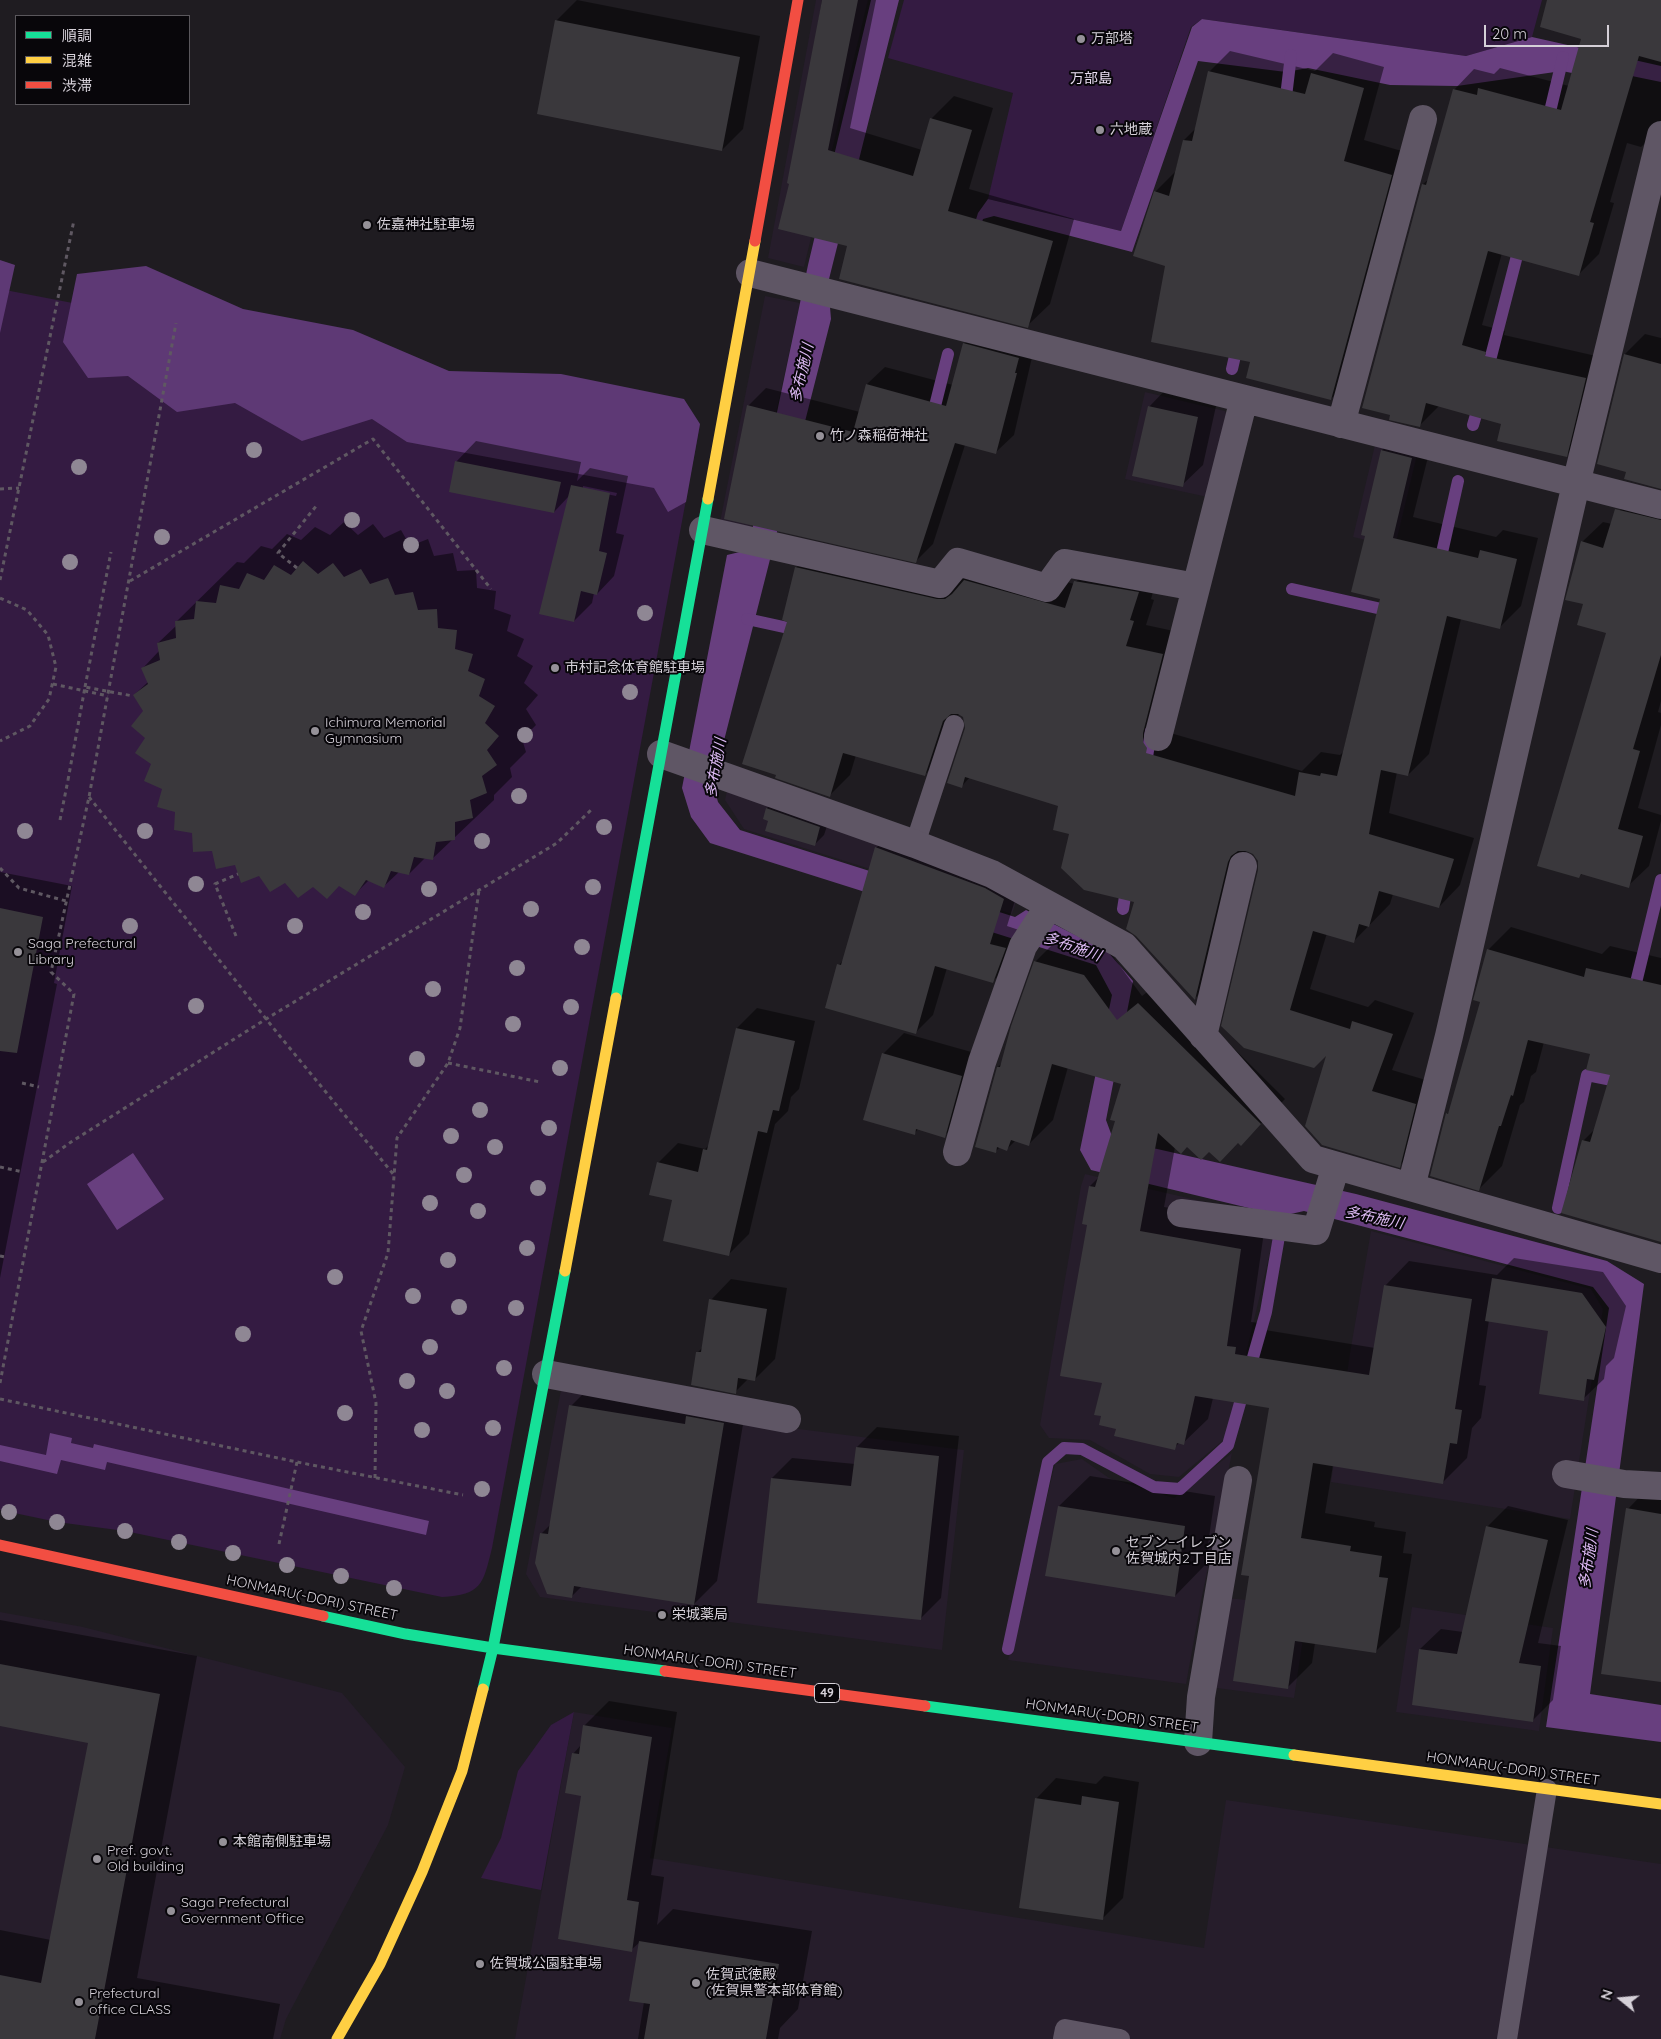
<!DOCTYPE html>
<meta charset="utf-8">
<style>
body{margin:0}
#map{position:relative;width:1661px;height:2039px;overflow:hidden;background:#1f1c21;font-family:Quicksand,"Noto Sans JP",sans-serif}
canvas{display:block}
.legend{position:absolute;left:15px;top:15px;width:175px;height:90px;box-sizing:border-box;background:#08060a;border:1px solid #5a575c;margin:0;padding:6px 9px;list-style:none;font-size:15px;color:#d5d0d8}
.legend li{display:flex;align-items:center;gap:10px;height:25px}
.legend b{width:25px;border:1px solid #5a575c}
.north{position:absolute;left:1596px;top:1974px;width:50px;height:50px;-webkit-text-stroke:4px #08060a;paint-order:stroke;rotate:287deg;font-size:14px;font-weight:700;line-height:20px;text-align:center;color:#d5d0d8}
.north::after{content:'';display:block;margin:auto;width:18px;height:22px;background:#d5d0d8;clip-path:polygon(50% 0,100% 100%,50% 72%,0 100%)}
.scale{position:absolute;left:1484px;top:25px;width:125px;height:22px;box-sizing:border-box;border:2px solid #d5d0d8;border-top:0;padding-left:6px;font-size:15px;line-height:18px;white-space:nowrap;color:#d5d0d8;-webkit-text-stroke:4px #08060a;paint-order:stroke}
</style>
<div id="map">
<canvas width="1661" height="2039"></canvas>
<ul class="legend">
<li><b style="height:6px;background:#16e098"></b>順調</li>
<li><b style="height:6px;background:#ffcf43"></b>混雑</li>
<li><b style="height:6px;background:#f24e42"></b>渋滞</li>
</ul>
<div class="north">N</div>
<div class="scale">20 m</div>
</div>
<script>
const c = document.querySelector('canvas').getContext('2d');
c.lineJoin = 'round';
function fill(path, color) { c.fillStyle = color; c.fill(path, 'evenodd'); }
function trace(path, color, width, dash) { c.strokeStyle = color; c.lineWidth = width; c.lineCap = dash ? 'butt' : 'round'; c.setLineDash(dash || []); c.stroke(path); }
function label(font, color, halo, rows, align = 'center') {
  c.font = font + ' Quicksand,"Noto Sans JP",sans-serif'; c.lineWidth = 4; c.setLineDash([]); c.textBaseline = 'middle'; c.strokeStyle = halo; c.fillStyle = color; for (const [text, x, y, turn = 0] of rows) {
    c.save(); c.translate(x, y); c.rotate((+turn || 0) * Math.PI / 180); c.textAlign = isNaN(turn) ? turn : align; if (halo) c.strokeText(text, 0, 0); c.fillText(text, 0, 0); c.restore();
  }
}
fill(new Path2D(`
 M816 0H868L804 267 768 258Z
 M765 296 800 303 750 532 719 527Z
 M1145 392 1225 411 1230 421 1212 498 1125 479Z
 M1375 445 1417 455 1395 547 1353 537Z
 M728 786 986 881 1017 899 1012 914 744 829 725 800Z
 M1085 1174 1278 1219 1226 1438 1179 1477 1150 1474 1090 1440 1049 1438 1040 1425 1081 1186Z
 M1371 1231 1591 1289 1603 1309 1570 1519 1331 1482 1350 1353Z
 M561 1390 736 1421 964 1450 942 1650 540 1597 526 1574Z
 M1232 1453 1201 1601 1186 1684 1008 1660 1055 1464 1082 1459 1109 1478 1174 1498Z
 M1228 1598 1308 1607 1294 1698 1209 1687Z
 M1412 1607 1553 1628 1539 1731 1396 1712Z
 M0 1612 83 1627 342 1693 405 1767 388 1825 286 2019 280 2039H0Z
 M574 1712 672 1728 650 1858 1204 1948 1226 1800 1661 1864V2039H515Z`), '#261d2b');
fill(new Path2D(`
 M904 0H1542L1532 37 1466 56 1202 19 1191 27 1121 231 988 199 1013 93 888 58Z
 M0 289 700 424 492 1548C483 1584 482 1595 442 1597L125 1531 57 1522 0 1510Z
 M574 1712 541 1890 481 1878 501 1838 518 1771 551 1725Z`), '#341b42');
fill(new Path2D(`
 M0 260 15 265 0 333Z
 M146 266 243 309 353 330 449 371 561 374 684 399 700 424 686 502 668 512 654 488 407 442 372 419 302 441 235 403 177 412 128 376 88 378 63 342 77 274Z`), '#5e3975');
fill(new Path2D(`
 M871 0H899L828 283 831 319 713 784 718 802 740 830 1015 917 1026 910 1107 951 1133 981 1106 1120 1113 1139 1356 1194 1607 1261 1644 1284 1590 1694 1661 1705V1742L1546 1727 1609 1308 1593 1287 1304 1211 1282 1216 1091 1170 1080 1150 1112 995 1096 965 710 843 691 817 682 788 727 555 748 550 808 265Z
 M1202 19 1466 56 1532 37 1661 66V82L1622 74 1617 82 1562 71 1457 86 1390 85 1308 68 1286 72 1198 61 1132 252 994 216 983 219 957 306 950 304 978 213 988 199 1121 231 1192 27Z
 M133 1153 164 1199 117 1230 87 1184Z
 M50 1433 72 1438 71 1443 93 1448 94 1444 429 1521 426 1535 107 1462 105 1470 61 1460 57 1474 0 1461V1445L46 1455Z`), '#683f7f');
fill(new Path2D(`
 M577 0 760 36 743 129 722 150 539 113 557 20Z
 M822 0H876L850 128 922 150 932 118 954 96 993 108 969 189 1074 219 1050 304 1027 326 848 246 791 183Z
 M1548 0H1661V128L1641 147 1627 143 1610 202 1614 203 1599 254 1579 274 1502 253 1482 325 1505 331 1504 335 1605 358 1587 435 1566 455 1502 423 1440 405 1419 426 1423 184 1430 178 1454 90 1474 69 1494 74 1500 68 1569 86 1582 38Z
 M1230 51 1315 71 1333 53 1384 67 1364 140 1412 154 1351 378 1331 399 1251 361 1167 265 1155 192 1175 172 1184 140 1197 127 1209 72Z
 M981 326 1036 340 1014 435 996 452 965 445 933 544 916 561 748 406 766 388 860 412 867 384 885 367 953 385 964 344Z
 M1645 334 1661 338V434L1598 463 1625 354Z
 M1169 386 1218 397 1203 465 1182 485 1149 407Z
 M1404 429 1433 437 1413 517 1496 537 1503 530 1538 538 1521 606 1499 628 1461 619 1429 754 1408 775 1397 772 1389 813 1474 838 1460 885 1439 907 1393 894 1390 904 1353 942 1327 933 1310 989 1368 1007 1375 1000 1414 1013 1392 1070 1436 1083 1421 1145 1399 1166 1329 1052 1244 1047 1259 870V861L1254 853 1246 850 1216 978 1195 998 1136 935 1135 901 1071 833 1060 805 970 777 962 786 967 728 964 717 959 713 946 754 924 775 856 755 850 775 829 796 789 621 796 568 817 546 958 579 967 578 986 559 1074 584 1096 560 1159 571 1151 599 1154 600 1146 625 1183 633 1167 732 1302 771 1321 752 1340 755 1343 752 1381 598 1366 535 1382 450Z
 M476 441 581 462 577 481 590 468 628 476 616 533 624 535 614 576 597 594 594 593 592 603 574 621 569 496 554 512 456 462ZM583 486 617 493 616 496 583 489Z
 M1635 495 1661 502V701L1658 712 1661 713V725L1638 808 1661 815V821L1649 866 1628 886 1583 873 1579 877 1607 632 1584 603 1582 542 1603 522 1612 524 1614 516Z
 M344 522 358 535 373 524 384 538 401 530 410 546 428 539 434 556 453 553 457 571 476 570 477 588 496 591 494 609 511 615 507 631 524 639 517 656 533 666 524 683 538 695 526 709 536 725 522 739 526 752 510 768 512 777 494 795V800L432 859 425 858 409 874 399 872 383 887 369 880 355 894 339 884 313 885 286 882 260 874 236 864 213 849 193 832 176 811 163 788 153 764 146 737 144 711 134 695 148 682 143 668 159 651 158 643 177 625V621L237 562 244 563 261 546 272 549 287 534 301 540 315 527 330 535Z
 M777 798 830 817 824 835 814 845 770 820 767 808Z
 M894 830 1021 881 1007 926 1022 931 1011 963 993 981 947 968 933 1015 915 1033 839 965 844 959 876 848Z
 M0 872 72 886 54 983 57 984 0 1278Z
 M1511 927 1602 954 1610 946 1661 958V1241L1583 1141 1596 1128 1611 1074 1592 1053 1544 1042 1536 1072 1531 1076 1524 1102 1520 1105 1502 1166 1479 1189 1447 1114 1450 1111 1482 1001 1488 950Z
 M1060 937 1109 951 1142 996 1164 979 1285 1099 1241 1144 1238 1142 1209 1150 1188 1145 1175 1147 1164 1207 1265 1225 1251 1322 1260 1323 1259 1329 1375 1348 1385 1286 1409 1261 1497 1275 1514 1258 1603 1272 1626 1306 1614 1358 1606 1366 1604 1379 1583 1399 1550 1330 1489 1320 1479 1385 1486 1386 1481 1418 1472 1428 1467 1458 1442 1483 1333 1465 1325 1513 1375 1522 1374 1527 1406 1532 1403 1553 1412 1554 1400 1627 1375 1652 1315 1643 1312 1663 1287 1688 1251 1575 1270 1407 1213 1398 1208 1419 1183 1443 1180 1442 1174 1448 1117 1428 1102 1415 1104 1382 1088 1224 1090 1186 1099 1177 1117 1120 1122 1083 1068 1067 1053 1120 1029 1144 1016 1140 1007 1149 1000 1147 995 1152 998 1067 1002 1063 1035 962Z
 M757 1008 815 1021 799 1089 791 1097 788 1111 775 1124 749 1234 728 1255 673 1200 658 1163 678 1143 705 1149 710 1144 737 1028Z
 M904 1033 982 1055 965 1116 944 1136 919 1128 914 1134 883 1054Z
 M731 1279 787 1288 775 1359 755 1379 749 1378 735 1392 698 1352 703 1347 711 1300Z
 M594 1383 747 1400 717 1581 694 1604 582 1586 571 1597 541 1534 551 1524 571 1406Z
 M877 1427 959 1436 941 1598 921 1618 772 1478 792 1458 855 1464 857 1447Z
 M1090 1476 1215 1496 1205 1565 1175 1596 1059 1506Z
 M1648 1488 1661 1491V1681L1628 1509Z
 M1508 1506 1568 1520 1538 1643 1561 1646 1553 1700 1532 1721 1413 1704 1420 1649 1441 1629 1463 1632 1487 1527Z
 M0 1620 197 1656 137 1978 280 2004 273 2039H0V1930L51 1940 90 1742 0 1725Z
 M609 1701 677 1712 651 1875 664 1877 657 1925 673 1909 812 1931 798 2009 780 2028 778 2039H638L644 2002 640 1942 631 1950 583 1795 573 1754 581 1745 584 1726Z
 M1104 1776 1139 1782 1123 1898 1102 1919 1036 1799 1056 1778 1096 1784Z`), '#0007');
trace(new Path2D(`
 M1285 105 1291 55
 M1547 124 1563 57
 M1232 369 1238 343
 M1487 372 1520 244
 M932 418 948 354
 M1473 425 1480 401
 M1439 566 1458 481
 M1292 589 1395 612
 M747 619 802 631
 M1145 770 1151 731
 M1123 909 1127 884
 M1633 995 1661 880
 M1558 1208 1587 1075 1612 1080 1615 1068
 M1008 1649 1048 1462 1064 1448 1082 1449 1154 1487 1180 1489 1228 1445 1266 1312 1281 1225`), '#683f7f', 12);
fill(new Path2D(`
 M822 0H858L828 150 913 176 930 118 972 130 948 211 1053 241 1028 328 839 279 847 246 778 229 789 184 787 183Z
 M1547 0H1661V62L1639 56 1590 222 1594 223 1579 276 1488 251 1462 345 1486 352 1485 356 1586 378 1567 457 1497 441 1501 424 1426 403 1420 427 1389 420 1390 415 1362 408 1422 184 1426 185 1453 89 1477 95 1478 88 1561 110 1581 39 1540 27Z
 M555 20 740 57 722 151 537 114Z
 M1208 71 1305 94 1311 73 1364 88 1344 161 1392 175 1331 400 1246 378 1250 362 1151 342 1165 266 1133 256 1154 191 1169 196 1183 140 1192 141Z
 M963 343 1019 358 1015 373H1017L996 454 955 443 916 563 724 519 747 405 853 432 866 384 946 406Z
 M1624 354 1661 364V489L1624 479 1626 472 1597 464Z
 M1148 406 1198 417 1183 487 1132 476Z
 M1381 450 1412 458 1393 538 1478 558 1480 550 1517 559 1500 629 1447 616 1408 776 1381 770 1369 834 1454 859 1439 908 1379 891 1369 927 1359 924 1354 943 1313 931 1290 1010 1350 1029 1352 1021 1393 1034 1372 1091 1416 1104 1400 1168 1322 1145 1305 1126 1326 1056 1314 1068 1244 1048 1221 1026 1258 870V861L1253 854 1246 851H1238L1231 856 1228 862 1195 1000 1136 936 1126 929 1134 902 1084 890 1061 868 1069 834 1053 830 1058 806 965 777 962 788 947 783 965 728 963 717 958 714H951L943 721 925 776 843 753 830 797 775 778 776 775 742 764 787 622 782 620 795 567 937 599H945L952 594 964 580 1065 608 1074 581 1139 592 1130 620 1134 621 1126 646 1163 654 1143 733V742L1147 748 1146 753 1295 796 1299 772 1320 776 1321 773 1337 776 1380 599 1351 592 1365 536 1361 535Z
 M455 461 561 482 554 513 449 492Z
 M571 485 610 493 599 551 607 553 597 595 581 591 574 622 539 614Z
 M1615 509 1661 520V655L1633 749 1640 751 1618 829 1643 836 1629 888 1581 874 1579 878 1537 866 1606 633 1577 625 1583 604 1565 600 1581 541 1603 548Z
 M303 561 318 574 333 563 344 577 361 569 370 584 388 578 395 595 413 592 418 610 437 609 438 628 457 630 455 649 473 654 468 671 485 679 479 696 495 706 485 723 499 736 487 750 497 765 482 776 487 793 470 800 473 818 455 822V840L436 842 433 860 414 857 409 875 391 871 384 888 366 880 355 896 339 886 327 899 313 887 298 898 285 883 270 892 259 876 241 883 235 865 216 869 212 851 193 852 192 833 174 830 175 812 157 807 162 789 144 781 151 764 135 753 145 738 131 726 143 711 133 695 148 684 141 668 160 660 157 643 176 638 175 621 194 619 196 601 216 603 220 585 239 589 247 573 264 580 274 565 291 575Z
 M766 808 820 827 815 846 765 831 768 821 763 819Z
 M875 847 985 888 1004 899 990 944 1006 948 993 983 935 966 916 1034 825 1008 837 964 841 965Z
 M0 908 43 917 17 1053 0 1051Z
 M1487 949 1584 977 1586 968 1661 985V1242L1561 1213 1582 1140 1590 1142 1610 1075 1586 1070 1590 1054 1528 1040 1513 1096 1511 1095 1501 1126H1499L1479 1191 1430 1176 1446 1113 1448 1114 1480 1002 1473 1000Z
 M1034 961 1084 975 1117 1020 1138 1003 1261 1124 1241 1146 1238 1143 1220 1162 1209 1152 1201 1160 1187 1147 1181 1154 1158 1133 1140 1231 1241 1249 1227 1346 1236 1347 1235 1354 1369 1375 1384 1285 1472 1299 1455 1409 1462 1410 1457 1444 1450 1443 1443 1484 1313 1463 1301 1538 1351 1546 1350 1551 1382 1556 1379 1577 1388 1578 1376 1653 1295 1641 1288 1689 1233 1681 1249 1576 1241 1575 1269 1408 1195 1396 1184 1445 1177 1443 1175 1450 1114 1436 1116 1429 1099 1425 1101 1416 1094 1415 1102 1383 1060 1376 1087 1225 1082 1224 1089 1186 1095 1187 1115 1121 1110 1120 1121 1084 1052 1064 1029 1146 1011 1140 1007 1151 997 1147 996 1153 975 1147 997 1067H1000L1011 1026Z
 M736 1028 795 1041 779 1111 773 1110 767 1133 758 1131 729 1256 663 1241 672 1200 649 1195 657 1162 698 1172 703 1149 707 1150Z
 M882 1053 962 1076 945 1138 916 1129 915 1135 863 1120Z
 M1492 1278 1582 1293 1606 1327 1594 1380 1587 1379 1584 1401 1539 1394 1548 1331 1485 1321Z
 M709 1299 767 1309 755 1381 738 1378 736 1394 691 1385 696 1352H701Z
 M569 1405 685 1424 686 1416 724 1423 694 1605 574 1586 572 1598 547 1594 535 1563 540 1533 548 1534Z
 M856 1447 939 1456 921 1620 757 1603 771 1478 851 1486Z
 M1058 1506 1185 1526 1175 1597 1045 1576Z
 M1626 1508 1661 1514V1682L1601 1674Z
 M1486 1526 1548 1540 1519 1663 1541 1666 1533 1722 1412 1705 1419 1649 1457 1654Z
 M0 1664 160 1694 95 2039H0V1975L41 1983 88 1743 0 1726Z
 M583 1725 652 1737 627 1900 639 1902 632 1952 558 1939 581 1796 565 1793 572 1753 579 1754Z
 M1082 1796 1119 1802 1103 1920 1019 1908 1035 1798 1081 1805Z
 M639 1941 779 1964 766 2039H644L650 2004 629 2001Z`), '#3a383c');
trace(new Path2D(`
 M0 489 19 488
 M297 568 278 553 317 505
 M0 580 74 220
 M130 581 373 439 491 589
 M0 598 27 610 48 635 56 667 49 699 30 726 0 741
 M53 684 108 696
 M85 687 111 552
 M89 797 279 1035 394 1175
 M60 820 68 780
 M0 868 19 888 66 901
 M236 936 215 884 238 874
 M448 1063 540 1082
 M22 1083 39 1087
 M43 1162 71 1142 266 1019 557 843 591 810
 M0 1167 23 1172
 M0 1256 6 1257
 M0 1383 74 994 51 972 89 797 176 323
 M0 1399 297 1462 463 1495
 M375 1478 376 1403 361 1331 388 1253 397 1138 448 1063 460 1028 479 890
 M279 1544 297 1462`), '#5f5862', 3, [4, 4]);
trace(new Path2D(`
 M915 844 954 725
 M1063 2039 1065 2029 1120 2039
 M1507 2039 1547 1789`), '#5f5665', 20);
trace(new Path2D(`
 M750 273 1661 505
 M1341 424 1423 119
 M703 530 940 584 958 562 1047 588 1065 563 1196 587
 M1158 737 1244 399
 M661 754 915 844 992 874 1124 946 1313 1159 1661 1259
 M1203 1036 1243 866
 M957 1152 982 1062 1023 946 1049 906
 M1411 1187 1449 1036 1576 484 1661 135
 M1181 1213 1316 1231 1336 1166
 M546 1374 787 1419
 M1566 1474 1624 1484 1661 1486
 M1198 1742 1201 1697 1238 1480`), '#5f5665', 28);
trace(new Path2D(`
 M616 998 708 499
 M323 1616 406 1634 493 1648 665 1671
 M483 1689 493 1648 565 1271
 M925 1706 1294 1755`), '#16e098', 11);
trace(new Path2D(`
 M708 499 755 241
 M565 1271 616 998
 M1294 1755 1661 1804
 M337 2039 380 1964 422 1872 462 1771 483 1689`), '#ffcf43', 11);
trace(new Path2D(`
 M755 241 798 0
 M0 1545 323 1616
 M665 1671 925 1706`), '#f24e42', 11);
trace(new Path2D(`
 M68 780 85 687 133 696`), '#5f5862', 3, [4, 4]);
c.fillStyle = '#8f8794';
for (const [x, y] of [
 [254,450],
 [79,467],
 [352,520],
 [162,537],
 [411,545],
 [70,562],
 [645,613],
 [630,692],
 [525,735],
 [519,796],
 [604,827],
 [25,831],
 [145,831],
 [482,841],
 [196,884],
 [593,887],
 [429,889],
 [531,909],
 [363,912],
 [130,926],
 [295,926],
 [582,947],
 [517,968],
 [433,989],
 [196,1006],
 [571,1007],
 [513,1024],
 [417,1059],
 [560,1068],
 [480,1110],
 [549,1128],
 [451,1136],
 [495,1147],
 [464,1175],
 [538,1188],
 [430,1203],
 [478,1211],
 [527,1248],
 [448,1260],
 [335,1277],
 [413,1296],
 [459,1307],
 [516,1308],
 [243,1334],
 [430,1347],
 [504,1368],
 [407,1381],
 [447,1391],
 [345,1413],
 [493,1428],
 [422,1430],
 [482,1489],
 [9,1512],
 [57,1522],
 [125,1531],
 [179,1542],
 [233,1553],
 [287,1565],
 [341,1576],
 [394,1588]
]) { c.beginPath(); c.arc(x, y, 8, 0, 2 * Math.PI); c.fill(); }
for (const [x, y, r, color] of [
 [1081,39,5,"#959198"],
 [1100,130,5,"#959198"],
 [367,225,5,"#959198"],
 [820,436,5,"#959198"],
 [555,668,5,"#959198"],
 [315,731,5,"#959198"],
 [18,952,5,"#959198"],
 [1116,1551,5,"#959198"],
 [662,1615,5,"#959198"],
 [223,1842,5,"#959198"],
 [97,1859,5,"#959198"],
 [171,1911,5,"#959198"],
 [480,1964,5,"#959198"],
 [696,1983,5,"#959198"],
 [79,2002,5,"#959198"]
]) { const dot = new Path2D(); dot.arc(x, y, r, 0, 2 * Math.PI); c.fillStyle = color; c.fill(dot); trace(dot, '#08060a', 2); }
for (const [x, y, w] of [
 [827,1693,25]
]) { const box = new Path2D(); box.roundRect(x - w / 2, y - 9.5, w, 19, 4); c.fillStyle = '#08060a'; c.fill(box); trace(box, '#d5d0d8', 1); }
label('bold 12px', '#d5d0d8', null, [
 ["49",827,1693]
]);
label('14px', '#d5d0d8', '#08060a', [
 ["万部塔",1091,39],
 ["六地蔵",1110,130],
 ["佐嘉神社駐車場",377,225],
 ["竹ノ森稲荷神社",830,436],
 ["市村記念体育館駐車場",565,668],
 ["Ichimura Memorial",325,723],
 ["Gymnasium",325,739],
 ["Saga Prefectural",28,944],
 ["Library",28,960],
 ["セブン−イレブン",1126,1543],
 ["佐賀城内2丁目店",1126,1559],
 ["栄城薬局",672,1615],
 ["本館南側駐車場",233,1842],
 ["Pref. govt.",107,1851],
 ["Old building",107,1867],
 ["Saga Prefectural",181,1903],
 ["Government Office",181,1919],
 ["佐賀城公園駐車場",490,1964],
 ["佐賀武徳殿",706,1975],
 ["(佐賀県警本部体育館)",706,1991],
 ["Prefectural",89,1994],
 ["office CLASS",89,2010]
], 'left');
label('14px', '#ebdff3', '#08060a', [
 ["万部島",1091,79]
]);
label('14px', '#d5d0d8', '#08060a', [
 ["HONMARU(-DORI) STREET",312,1598,12],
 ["HONMARU(-DORI) STREET",710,1662,8],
 ["HONMARU(-DORI) STREET",1112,1716,8],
 ["HONMARU(-DORI) STREET",1513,1769,8]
]);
label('italic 15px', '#dcb9f3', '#08060a', [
 ["多布施川",802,373,-77],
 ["多布施川",716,768,-80],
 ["多布施川",1072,947,19],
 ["多布施川",1374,1218,12],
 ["多布施川",1589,1559,-82]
]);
</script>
